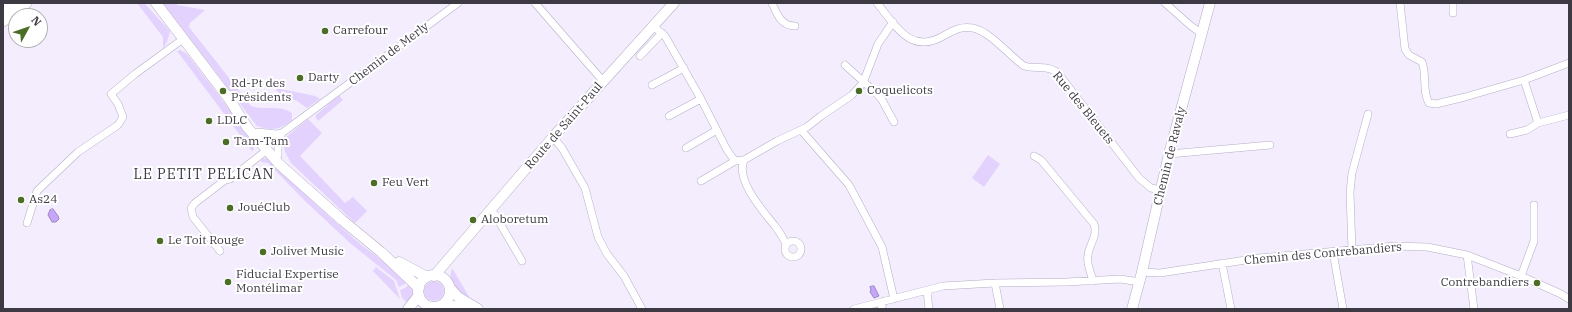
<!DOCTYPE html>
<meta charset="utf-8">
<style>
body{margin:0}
#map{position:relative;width:1572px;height:312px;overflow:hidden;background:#f3edfd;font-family:"IBM Plex Serif",serif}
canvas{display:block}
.frame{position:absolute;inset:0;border:4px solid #3e3a44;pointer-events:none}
.north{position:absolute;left:8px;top:8px;width:40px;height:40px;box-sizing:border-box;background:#fff;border:1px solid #b2b0b4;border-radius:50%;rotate:50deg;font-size:11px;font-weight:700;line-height:16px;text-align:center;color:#3e3a44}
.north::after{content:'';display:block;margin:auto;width:14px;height:18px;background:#4b6d25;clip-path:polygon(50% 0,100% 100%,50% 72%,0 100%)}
</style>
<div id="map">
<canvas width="1572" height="312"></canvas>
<div class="frame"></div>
<div class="north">N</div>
</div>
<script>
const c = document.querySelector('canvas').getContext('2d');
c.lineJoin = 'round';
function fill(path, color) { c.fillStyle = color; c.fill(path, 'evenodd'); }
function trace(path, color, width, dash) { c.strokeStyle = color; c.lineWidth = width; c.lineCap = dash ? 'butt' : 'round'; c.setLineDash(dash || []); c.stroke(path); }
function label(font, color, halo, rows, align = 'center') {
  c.font = font + ' "IBM Plex Serif",serif'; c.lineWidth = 4; c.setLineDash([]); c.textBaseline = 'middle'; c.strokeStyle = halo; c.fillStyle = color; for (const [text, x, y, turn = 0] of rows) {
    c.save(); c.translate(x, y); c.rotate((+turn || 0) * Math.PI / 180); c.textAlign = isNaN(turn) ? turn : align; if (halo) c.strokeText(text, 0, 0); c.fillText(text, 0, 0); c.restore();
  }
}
fill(new Path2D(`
 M137 3H144L170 31 167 42 163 49V37Z
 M163 3H177V5L205 10 190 23 189 27 251 106C264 111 279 104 292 113V120C279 130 273 131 257 126Z
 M180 50 187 54 252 139 254 150 252 151 177 51Z
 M276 88 315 96 320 99 307 108 297 101 284 97 276 90Z
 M339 95 343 100 318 121 315 116Z
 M308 119 322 133 300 156 345 203 353 197 367 211 355 223 291 163C287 155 281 147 285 138Z
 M988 155 1000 164 984 187 972 178Z
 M266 158 272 161C300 190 329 217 359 243 375 256 393 266 407 281L405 284 399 287 396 280 350 243 304 200 268 163 261 162 262 159Z
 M376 267 394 281 400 299 373 271Z
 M452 268 471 300C458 293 447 285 452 268Z
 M424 291a10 10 0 1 1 20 0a10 10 0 1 1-20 0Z
 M409 284C415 291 413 296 409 304L402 298 400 290 405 288Z`), '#e2d2fd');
const water = new Path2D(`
 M53 209 58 216 59 219 56 222H52L48 215 50 210Z
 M874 286 879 296 874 298 870 292 871 290 870 287Z`);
fill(water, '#c6a6f9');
trace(water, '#9d86c3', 1);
const street = new Path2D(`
 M535 3 603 81
 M772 3C777 14 781 26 795 26
 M877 3C896 26 911 56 945 35 954 30 961 26 973 28 989 31 1010 56 1024 66 1037 70 1043 64 1057 72L1139 178 1151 188 1161 190
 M1165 3 1191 26 1202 34
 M1400 3 1405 49 1409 55 1422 62C1427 74 1422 92 1429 103L1436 104 1465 97 1524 80 1569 63
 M1453 13V3
 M653 26 665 36 701 99 727 150 735 161 744 160 777 141 807 127 821 116 852 95 863 83 878 44 893 22
 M640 56 662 33
 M845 65 876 93 882 100 894 122
 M1524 80 1538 123
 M652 85 684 68
 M669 116 701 99
 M801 130 849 185 882 247 894 299
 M258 132 276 134 282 133 458 3
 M1510 134 1527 130 1538 123 1569 115
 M553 137 562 148 585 188 598 237 607 254 624 276 642 309
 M686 148 717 130
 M1169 154 1270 145
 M278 155V143L282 133
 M1034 156 1041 160 1094 224C1098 237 1089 244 1088 255 1086 263 1091 273 1093 281
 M744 160C735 180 763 211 775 226 779 231 783 238 786 244
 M701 181 735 161
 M491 210 495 215 522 261
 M27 223 37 191 78 152 118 125 123 117 118 104 111 94 135 74 183 39
 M785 249a8 8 0 1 1 16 0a8 8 0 1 1-16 0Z
 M220 251 193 217 191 208 195 203 225 180 230 179 267 150
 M1352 251 1350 192 1352 173 1368 114
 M1333 252 1343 309
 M1467 255 1474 309
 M1222 263 1231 309
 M1142 272 1160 273 1259 258 1395 246 1427 247 1467 255 1521 276 1561 294 1569 299
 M1521 276 1534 241V205
 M995 283 1000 309
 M927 291 929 309
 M854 309 943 286 995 283 1067 282 1120 279 1140 282
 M881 309 884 301`);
const secondary = new Path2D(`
 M156 3 233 104
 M229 99 247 127 279 164 342 220 381 252 419 288
 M399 262 427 277
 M418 291a16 16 0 1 1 32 0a16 16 0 1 1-32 0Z
 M434 276 553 137 674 3
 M450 288 458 297 478 309
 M444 304 466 309
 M408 309 419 295
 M1132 309 1141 276 1169 154 1210 3`);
const primary = new Path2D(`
 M3 8 10 3
 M3 21 26 3`);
trace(street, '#b6adc6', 8);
trace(secondary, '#b6adc6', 11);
trace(primary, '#b6adc6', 12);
trace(street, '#fff', 7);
trace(secondary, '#fff', 10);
trace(primary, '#fff', 11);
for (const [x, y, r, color] of [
 [325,31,4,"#4b6d25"],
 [300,78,4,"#4b6d25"],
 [223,91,4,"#4b6d25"],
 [859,91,4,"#4b6d25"],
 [209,121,4,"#4b6d25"],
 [226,142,4,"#4b6d25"],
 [374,183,4,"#4b6d25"],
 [21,200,4,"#4b6d25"],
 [230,208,4,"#4b6d25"],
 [473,220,4,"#4b6d25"],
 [160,241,4,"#4b6d25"],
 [263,252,4,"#4b6d25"],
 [228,282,4,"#4b6d25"],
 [1537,283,4,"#4b6d25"]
]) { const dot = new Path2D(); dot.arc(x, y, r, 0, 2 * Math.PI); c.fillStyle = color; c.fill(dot); trace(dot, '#fff', 1.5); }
label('12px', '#3e3a44', '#fff', [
 ["Carrefour",333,31],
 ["Darty",308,78],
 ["Rd-Pt des",231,84],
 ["Présidents",231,98],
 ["Coquelicots",867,91],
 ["LDLC",217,121],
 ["Tam-Tam",234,142],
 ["Feu Vert",382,183],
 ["As24",29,200],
 ["JouéClub",238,208],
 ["Aloboretum",481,220],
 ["Le Toit Rouge",168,241],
 ["Jolivet Music",271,252],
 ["Fiducial Expertise",236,275],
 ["Montélimar",236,289],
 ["Contrebandiers",1529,283,"right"]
], 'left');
label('12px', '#3e3a44', '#fff', [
 ["Chemin de Merly",389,54,-37],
 ["Rue des Bleuets",1083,108,51],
 ["Route de Saint-Paul",564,126,-49],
 ["Chemin de Ravaly",1170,156,-76],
 ["Chemin des Contrebandiers",1323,254,-5]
]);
c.letterSpacing = '1px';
label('14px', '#3e3a44', '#fff', [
 ["LE PETIT PELICAN",204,175]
]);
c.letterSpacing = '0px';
</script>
